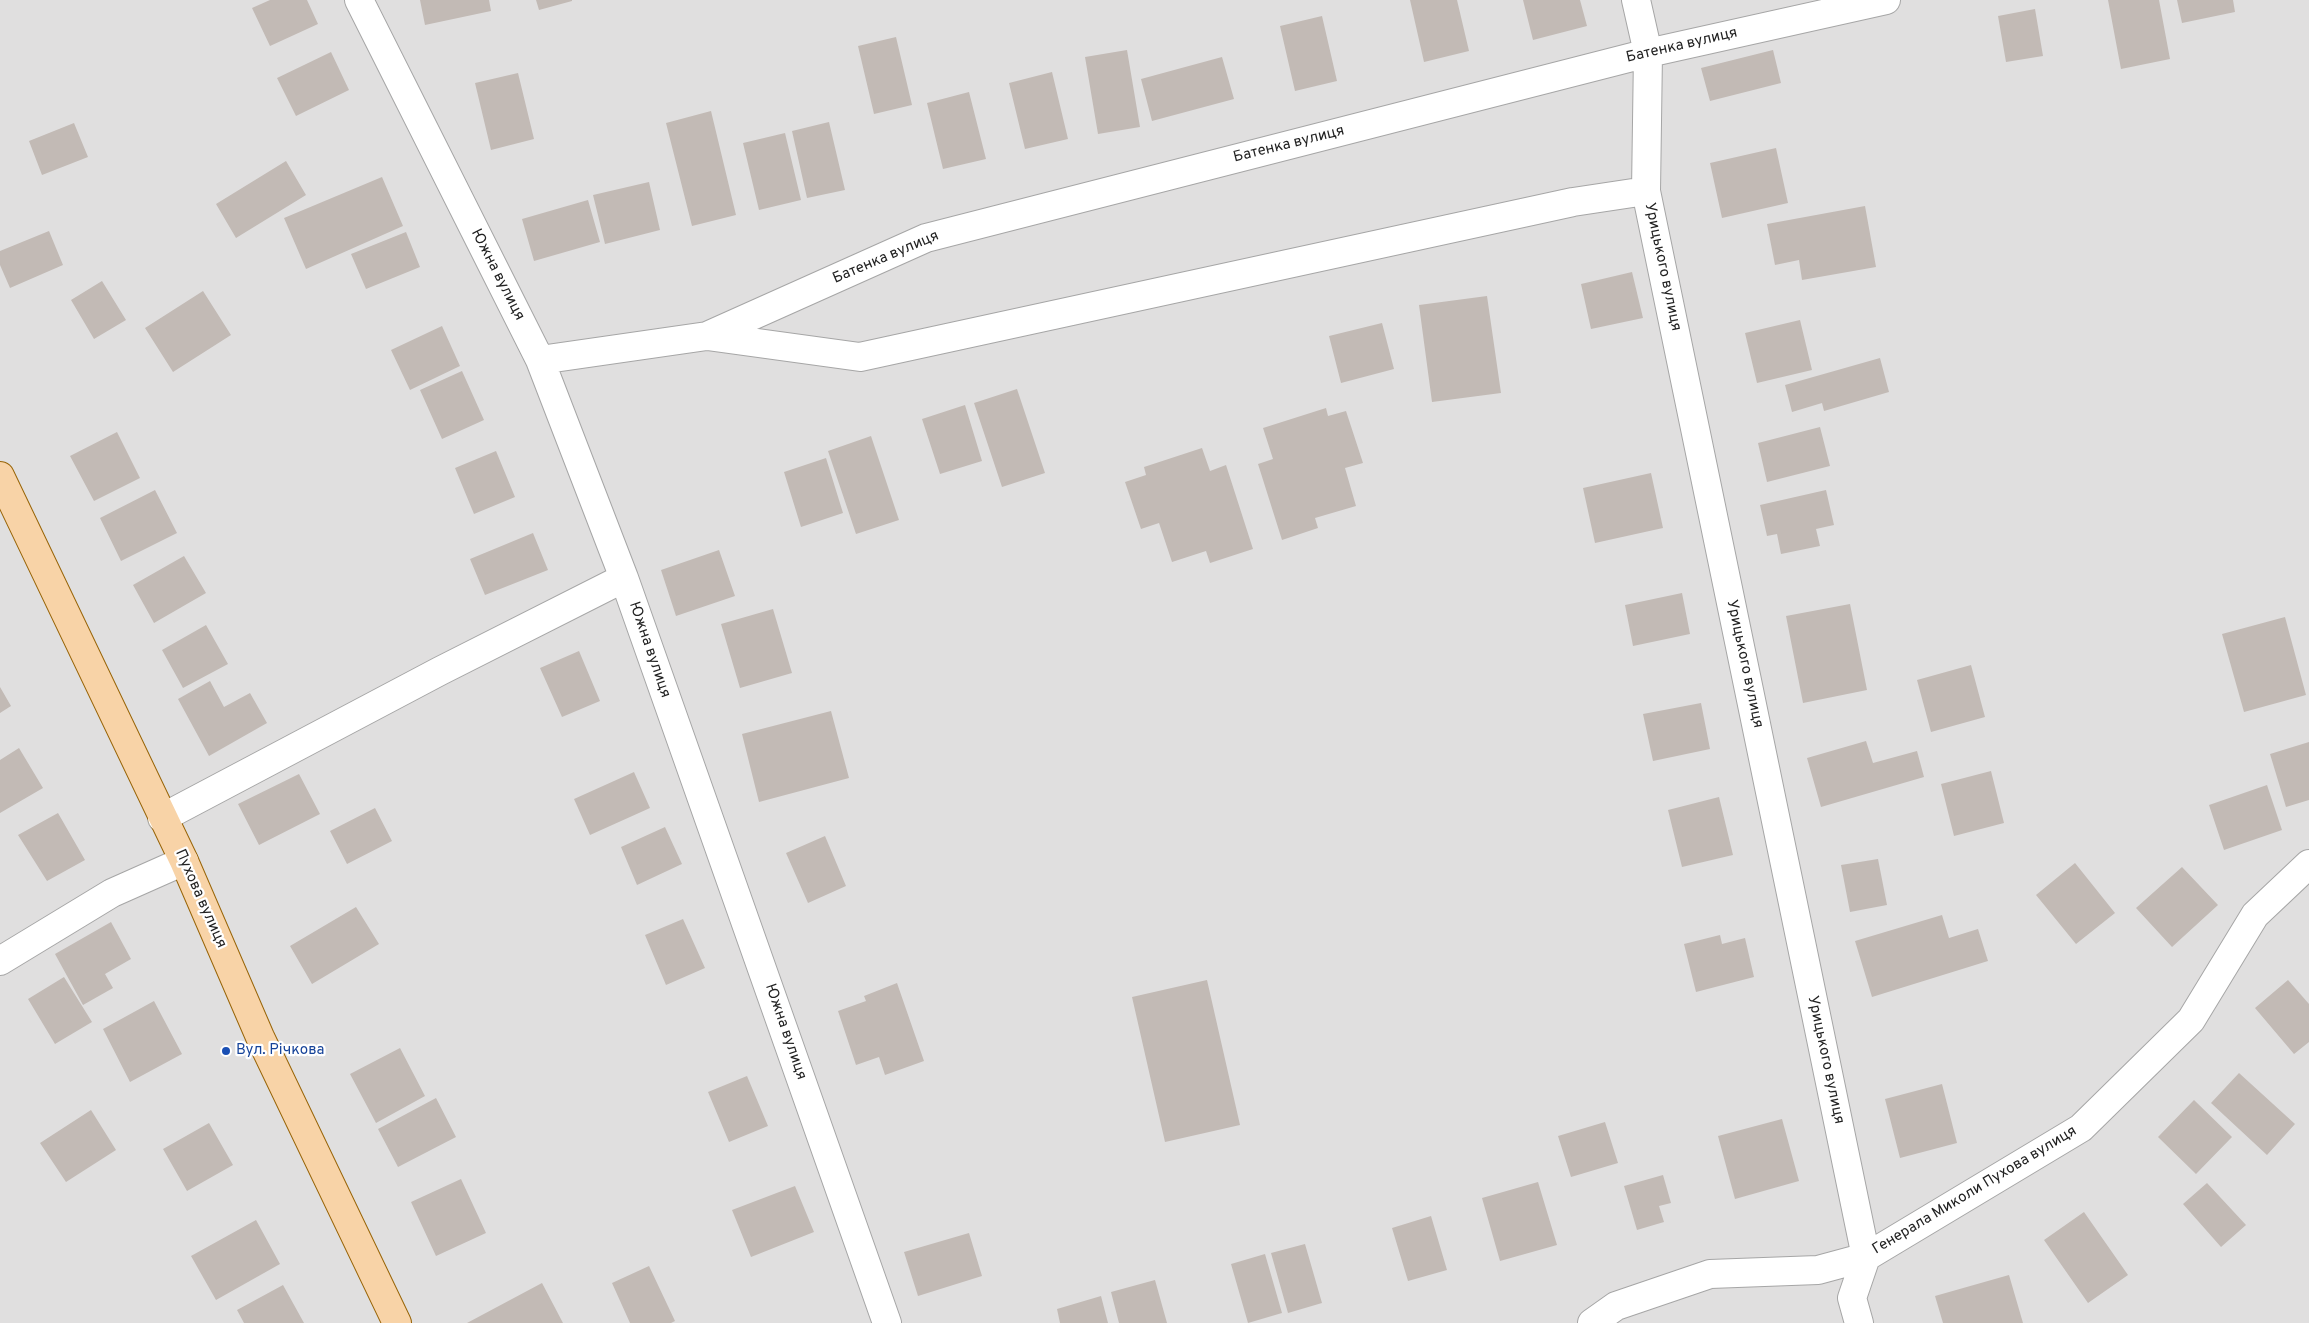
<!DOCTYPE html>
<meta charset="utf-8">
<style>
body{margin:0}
canvas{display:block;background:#f1eee9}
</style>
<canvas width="2309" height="1323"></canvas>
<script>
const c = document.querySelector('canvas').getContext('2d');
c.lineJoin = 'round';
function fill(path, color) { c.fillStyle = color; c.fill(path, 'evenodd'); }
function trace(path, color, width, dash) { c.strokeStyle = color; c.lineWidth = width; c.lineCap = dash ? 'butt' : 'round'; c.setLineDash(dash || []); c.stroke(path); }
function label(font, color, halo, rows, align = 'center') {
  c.font = font + ' Overpass,sans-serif'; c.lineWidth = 4.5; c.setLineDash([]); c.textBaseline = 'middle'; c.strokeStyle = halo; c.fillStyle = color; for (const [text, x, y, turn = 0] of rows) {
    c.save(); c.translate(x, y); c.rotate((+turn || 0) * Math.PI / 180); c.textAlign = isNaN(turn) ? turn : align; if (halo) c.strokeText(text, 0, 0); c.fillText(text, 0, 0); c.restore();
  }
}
fill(new Path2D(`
 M0 0H2309V1323H0Z`), '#e0dfdf');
fill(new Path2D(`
 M270 0H307L318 24 270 46 252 8Z
 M420 0H489L491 11 425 25Z
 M536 0H572V1L539 10Z
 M1410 0H1457L1469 51 1424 62Z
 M1523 0H1580L1587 26 1533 40Z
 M2108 0H2159L2170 59 2121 69Z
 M2177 0H2233L2235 12 2182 23Z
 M2035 9 2043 56 2006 62 1998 16Z
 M1322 16 1337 81 1295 91 1280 26Z
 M896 37 912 105 874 114 858 46Z
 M1127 50 1140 127 1098 134 1085 57Z
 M1773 50 1781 83 1710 101 1701 68Z
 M331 52 349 90 296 116 277 78Z
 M1222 57 1234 99 1152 121 1141 79Z
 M1052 72 1068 139 1025 149 1009 83Z
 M518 73 534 139 491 150 475 83Z
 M969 92 986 159 943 169 927 103Z
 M711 111 736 215 692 226 666 123Z
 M829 122 845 190 807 198 792 131Z
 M74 123 88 157 42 175 29 141Z
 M785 133 801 200 759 210 743 143Z
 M1776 148 1788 203 1722 218 1710 163Z
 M286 161 306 195 236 238 216 204Z
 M382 177 403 226 306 269 284 218Z
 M649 182 660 230 605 244 593 195Z
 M588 200 600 242 534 261 522 219Z
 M1865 206 1876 267 1802 280 1799 260 1775 265 1767 224Z
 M49 231 63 265 10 288 0 265V251Z
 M406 232 420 267 366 289 351 254Z
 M1632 272 1643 318 1591 329 1581 284Z
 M102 281 126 320 94 339 71 300Z
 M203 291 231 335 173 372 145 328Z
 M1487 296 1501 393 1432 402 1419 305Z
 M1800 320 1812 370 1757 383 1745 333Z
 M1382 323 1394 369 1341 383 1329 336Z
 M442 326 460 366 410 390 391 350Z
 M1880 358 1889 392 1824 411 1822 403 1792 412 1785 385Z
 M462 371 484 420 442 439 420 390Z
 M1017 389 1045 473 1002 487 974 403Z
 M965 405 982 461 940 474 922 419Z
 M1326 408 1328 416 1346 411 1363 463 1345 468 1356 506 1315 518 1318 528 1282 540 1258 464 1273 459 1263 428Z
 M1820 427 1830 466 1767 482 1758 443Z
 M117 432 140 478 94 501 70 456Z
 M871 436 899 520 856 534 828 451Z
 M1202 448 1210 471 1226 465 1253 549 1210 563 1206 551 1172 562 1159 523 1141 529 1125 482 1146 475 1144 467Z
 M496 451 515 497 474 514 455 468Z
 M826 458 843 513 801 527 784 472Z
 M1651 473 1663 528 1595 543 1583 488Z
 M155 490 177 533 121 561 100 518Z
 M1826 490 1834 525 1816 529 1820 546 1781 554 1777 534 1767 536 1760 505Z
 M533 533 548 570 485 595 470 559Z
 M719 550 735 596 676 616 661 570Z
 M184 556 206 593 154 623 133 585Z
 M1682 593 1690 634 1633 646 1625 605Z
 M1850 604 1867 690 1803 703 1786 616Z
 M773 609 792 673 740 688 721 624Z
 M2285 617 2306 695 2244 712 2222 634Z
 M206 625 228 664 183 688 162 650Z
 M579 651 600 701 562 717 540 668Z
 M1971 665 1985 717 1931 732 1917 680Z
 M210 681 224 707 250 693 267 723 209 756 178 699Z
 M0 687 11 706 0 713Z
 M1701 703 1710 749 1653 761 1643 714Z
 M831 711 849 778 759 802 742 734Z
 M1866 741 1873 763 1917 751 1924 777 1821 807 1807 758Z
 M2309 742V800L2286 807 2270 754Z
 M19 748 43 788 0 813V760Z
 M1991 771 2004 823 1954 836 1941 784Z
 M634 772 650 808 590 835 574 799Z
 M299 774 320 814 259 845 238 804Z
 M2267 785 2282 830 2224 850 2209 805Z
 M1719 797 1733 855 1682 867 1668 810Z
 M375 808 392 841 347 864 330 831Z
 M58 813 85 860 47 881 18 835Z
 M665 827 682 864 637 885 621 847Z
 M825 836 846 886 808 903 786 853Z
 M1878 859 1887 905 1850 912 1841 865Z
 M2075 863 2115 913 2076 944 2036 895Z
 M2182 867 2218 905 2172 947 2136 908Z
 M356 907 379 944 312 984 290 946Z
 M1942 915 1949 938 1978 929 1988 961 1872 997 1855 941Z
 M683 919 705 968 666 985 645 935Z
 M111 922 131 959 105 974 113 988 83 1005 55 954Z
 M1720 935 1722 944 1745 938 1754 977 1696 992 1684 944Z
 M64 977 92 1022 55 1044 28 999Z
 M1207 980 1240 1125 1165 1142 1132 997Z
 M2288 980 2309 1004V1042L2294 1054 2255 1008Z
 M897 983 924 1061 885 1075 879 1057 856 1065 838 1011 866 1001 864 996Z
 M154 1001 182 1054 130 1082 103 1029Z
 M400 1048 425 1096 376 1123 350 1074Z
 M2239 1073 2295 1124 2267 1155 2211 1103Z
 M747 1076 768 1126 729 1142 708 1092Z
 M1942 1084 1957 1143 1900 1158 1885 1099Z
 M436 1098 456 1137 398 1167 378 1129Z
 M2194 1100 2232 1137 2196 1174 2158 1137Z
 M91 1110 116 1150 66 1182 40 1143Z
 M1782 1119 1799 1181 1735 1199 1718 1136Z
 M1605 1122 1618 1163 1571 1177 1558 1136Z
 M209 1123 233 1165 187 1191 163 1149Z
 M1663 1175 1671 1203 1659 1206 1664 1222 1637 1230 1624 1186Z
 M461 1179 486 1233 436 1256 411 1202Z
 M1538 1182 1557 1245 1500 1261 1482 1198Z
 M2207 1183 2246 1225 2221 1247 2183 1204Z
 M795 1186 814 1232 751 1257 732 1210Z
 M2084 1212 2128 1275 2088 1303 2044 1240Z
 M1431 1216 1447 1270 1408 1281 1392 1228Z
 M256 1220 280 1264 216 1300 191 1256Z
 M969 1233 982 1276 918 1296 904 1252Z
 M1305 1244 1322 1303 1288 1313 1271 1253Z
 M1265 1254 1282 1313 1248 1323 1231 1264Z
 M649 1266 675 1321 671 1323H630L612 1283Z
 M2009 1275 2023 1323H1943L1935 1296Z
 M1155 1280 1167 1323H1119L1111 1292Z
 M542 1283 563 1323H467Z
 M283 1285 304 1323H244L237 1310Z
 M1101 1296 1108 1323H1060L1057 1309Z`), '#c2bab5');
const minor = new Path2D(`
 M359 0 540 360 624 578 887 1323
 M1636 0 1648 53 1646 191 1866 1257 1852 1298 1859 1323
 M707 336 860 357 1573 202 1646 191
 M540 360 707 336 926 238 1648 53 1886 0
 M162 818 440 671 624 578
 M0 961 112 893 184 861
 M1592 1323 1616 1306 1710 1274 1818 1270 1866 1257 2081 1128 2191 1020 2255 915 2309 864`);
const major = new Path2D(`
 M0 476 184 861 260 1037 397 1323`);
trace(minor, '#a6a6a6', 30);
trace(major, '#986407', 30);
trace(minor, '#fff', 28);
trace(major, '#f8d3a7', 28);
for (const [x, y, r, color] of [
 [226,1051,5,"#1a4fb4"]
]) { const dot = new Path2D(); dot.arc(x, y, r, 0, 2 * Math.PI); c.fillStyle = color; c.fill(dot); trace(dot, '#fff', 2); }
label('15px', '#222', '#fff', [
 ["Батенка вулиця",1682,46,-13],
 ["Батенка вулиця",1289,145,-14],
 ["Батенка вулиця",886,258,-23],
 ["Урицького вулиця",1662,267,78],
 ["Южна вулиця",497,275,63],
 ["Южна вулиця",649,650,71],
 ["Урицького вулиця",1744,664,78],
 ["Пухова вулиця",200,899,66],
 ["Южна вулиця",785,1032,71],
 ["Урицького вулиця",1825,1060,78],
 ["Генерала Миколи Пухова вулиця",1975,1191,-31]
]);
label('15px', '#164399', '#fff', [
 ["Вул. Річкова",236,1051]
], 'left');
</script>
